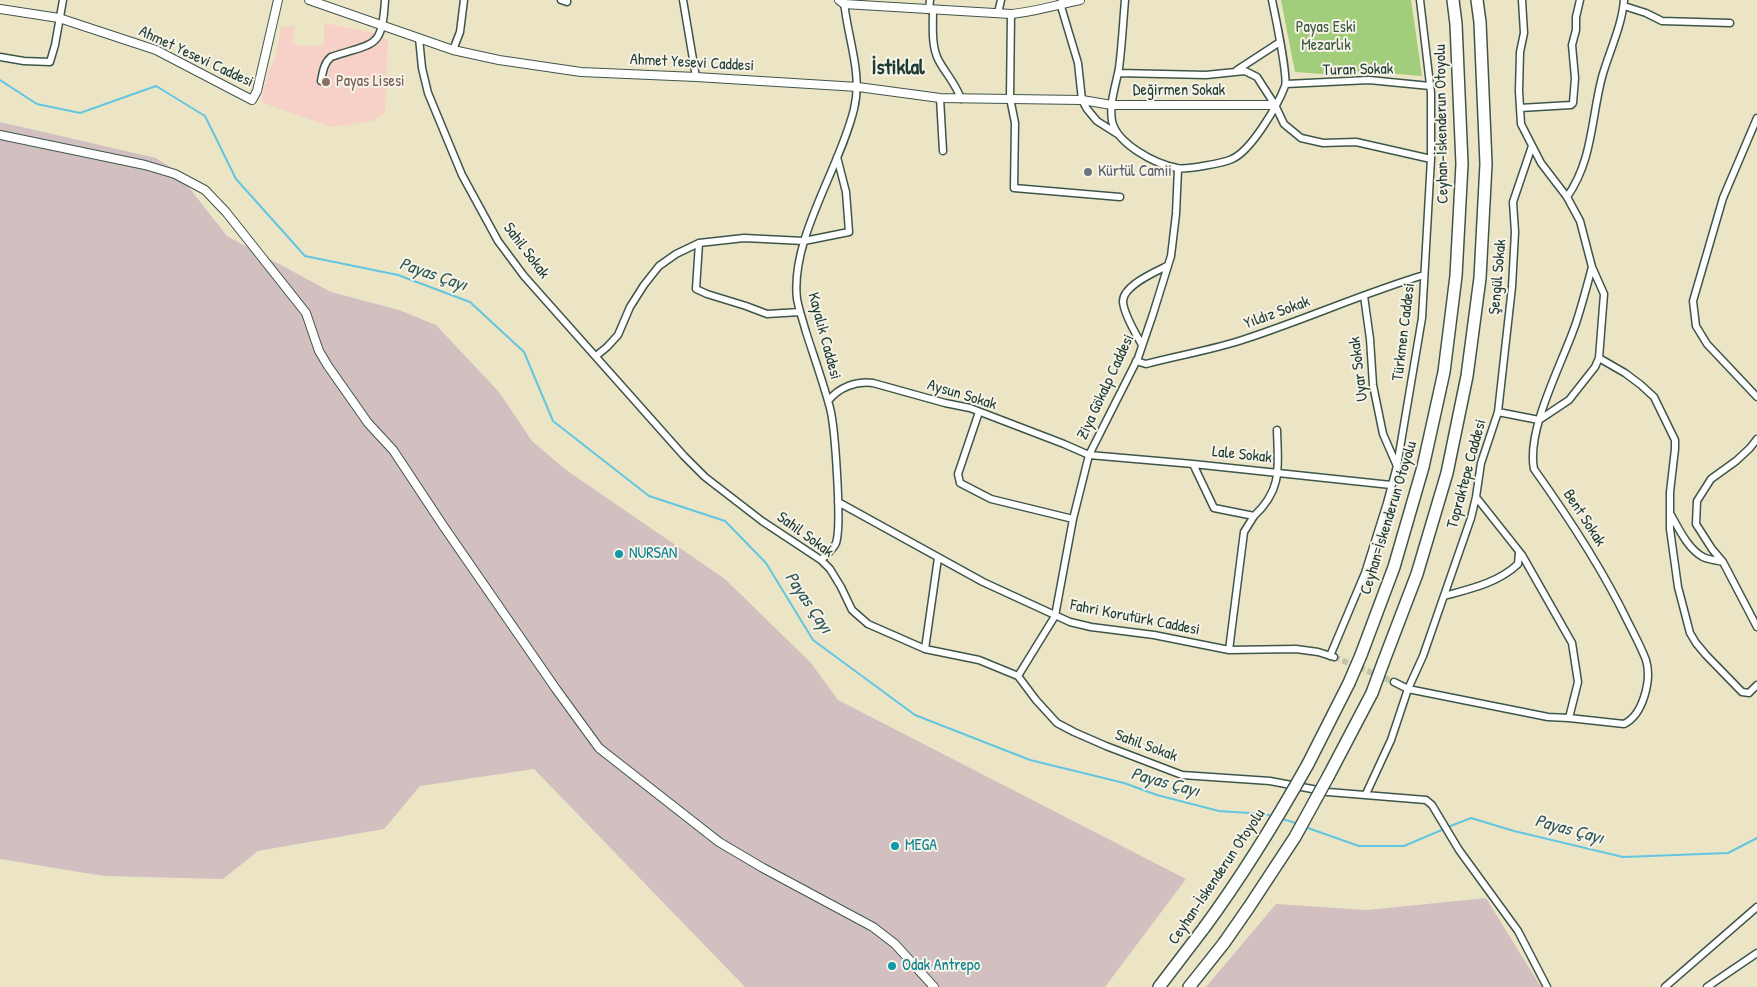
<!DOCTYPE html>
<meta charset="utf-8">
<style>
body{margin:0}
canvas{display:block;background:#ebe5c6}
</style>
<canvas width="1757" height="987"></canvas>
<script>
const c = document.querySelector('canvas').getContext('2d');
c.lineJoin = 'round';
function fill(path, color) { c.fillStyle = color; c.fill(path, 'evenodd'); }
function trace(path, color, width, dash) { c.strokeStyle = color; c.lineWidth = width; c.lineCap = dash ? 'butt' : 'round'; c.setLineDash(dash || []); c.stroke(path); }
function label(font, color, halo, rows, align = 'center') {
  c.font = font + ' "Patrick Hand",sans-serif'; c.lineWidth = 4; c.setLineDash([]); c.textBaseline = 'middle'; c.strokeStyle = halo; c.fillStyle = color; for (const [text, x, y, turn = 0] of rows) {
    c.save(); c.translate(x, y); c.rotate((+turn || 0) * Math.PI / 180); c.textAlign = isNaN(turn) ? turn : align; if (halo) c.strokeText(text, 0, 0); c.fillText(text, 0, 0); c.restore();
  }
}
fill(new Path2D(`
 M324 23 379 34 388 41 385 113 373 121 332 127 263 103 262 96 268 73 275 59 281 27 295 26 292 42 299 46H324Z`), '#f7d1c8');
fill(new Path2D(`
 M0 122 156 158 176 171 227 236 331 292 399 310 436 325 499 392 532 441 566 470 725 579 811 663 838 700 1186 879 1105 987H745L534 769 420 786 384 829 258 851 223 879 104 876 0 859Z
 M1486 898 1541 987H1206L1276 904 1367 910Z`), '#d2bfc0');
fill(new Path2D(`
 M1281 0H1411L1422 76 1371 72 1322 74 1295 72Z`), '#a2ce7b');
trace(new Path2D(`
 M0 80 37 104 80 113 156 86 205 116 236 179 305 256 398 275 470 302 524 352 553 421 649 496 725 521 766 563 813 640 915 715 1030 760 1124 783 1157 795 1219 811 1264 814 1272 816
 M1282 819 1299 824
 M1305 827 1359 846H1404L1444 829
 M1448 827 1471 818 1514 831 1623 857 1728 853 1757 838`), '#63c6e1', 2);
trace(new Path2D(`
 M1334 657 1394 682`), '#c2c3a9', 6, [6, 3]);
const minor = new Path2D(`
 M561 0 567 2V0
 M683 0 696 77
 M1125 0C1123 23 1122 45 1119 68 1116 85 1109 103 1112 121 1117 144 1155 164 1177 168 1185 170 1224 163 1232 159 1251 151 1278 105 1285 86 1288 77 1275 14 1272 0
 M1060 3 1078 63 1082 100 1087 109 1097 121 1119 135
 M1624 6 1646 13 1662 21 1730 23
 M929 10 930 0
 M933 10C933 26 931 47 939 61 946 74 956 84 961 99
 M998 13 1001 0
 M1011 14 1010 98 1015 123 1014 188 1120 197
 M419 38 422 68 428 93 462 175 498 241 524 276 684 456 705 477 762 521 821 560 830 569 841 587 852 610 868 624 925 649 979 660 1018 676 1036 700 1057 723 1074 732 1106 746 1182 775 1270 781 1328 792 1426 800 1432 805 1459 850 1518 931 1547 987
 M453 50 460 32 464 0
 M0 57 24 61 50 62 55 45 63 0
 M1237 70 1280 42
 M1118 73 1206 75 1245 71 1257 77 1275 105 1284 124 1301 138 1323 143 1356 142 1431 159
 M321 81C323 71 324 63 331 57 375 42 382 50 385 0
 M1286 84 1369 80 1430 86
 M940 98 943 151
 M1520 108 1571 105 1573 103 1575 78 1572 45 1576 30V17L1580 0
 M1757 118 1723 198 1693 301 1696 326 1707 344 1757 397
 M1567 197C1593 160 1591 119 1602 77 1609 52 1622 26 1624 0
 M699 243 696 289 707 294 746 306 767 314 800 312
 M1364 296 1370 339 1373 385 1383 434 1397 466
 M1142 345C1136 334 1124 315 1123 302 1122 286 1155 272 1167 266
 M596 356 607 347 618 335 630 307 644 285 659 266 676 254 699 243 744 238 804 241 849 232 846 192 837 157
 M1599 358 1625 373 1641 385 1654 397 1675 440V449L1670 492V529L1678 587 1690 633 1696 643 1706 655 1742 692 1749 693 1757 685
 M1136 361 1146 364C1179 355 1213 350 1245 339 1306 319 1364 293 1424 275
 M828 401C839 387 856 381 873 383L945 403 970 408 1064 444 1089 455 1193 464 1391 485
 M979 412 958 474 960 483 991 499 1073 519
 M1498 412 1512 287 1515 232 1513 202 1532 146
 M1757 439 1750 448 1736 461 1711 479 1697 501 1696 524 1712 549 1723 562 1757 627
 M1193 464 1214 508 1254 516C1283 489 1278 467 1277 430
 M838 502 983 582 1070 622 1091 627 1154 635 1229 650 1296 649 1318 652 1334 657
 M1671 515C1679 529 1688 549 1703 557 1709 560 1717 560 1723 562
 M821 560C826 555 833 550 836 543 842 526 835 427 830 408 823 382 814 357 806 332 803 321 799 310 797 299 790 239 840 168 854 109 863 73 847 37 844 1
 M1444 596C1470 589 1498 583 1518 564L1519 553
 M925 649 938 558
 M1229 650 1244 532 1254 516
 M1330 656 1365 573 1387 503 1397 466 1422 318 1431 159V93L1420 0
 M1018 676 1055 616 1073 519 1089 455 1138 358 1153 314 1171 256 1176 214 1178 169
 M1394 682 1408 689 1548 717 1569 718 1578 682 1572 643 1522 555 1476 497
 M1569 718 1624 724C1643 715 1652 680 1646 660 1641 647 1634 634 1628 622 1602 568 1569 518 1534 469 1526 429 1563 362 1576 323 1582 305 1587 286 1592 267
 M1366 794 1391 740 1408 689 1423 656 1471 518 1476 497 1481 463 1498 412 1539 420 1569 400 1595 367 1599 358 1604 294 1592 267 1580 221 1567 197 1541 163 1521 124 1519 91 1520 52 1524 33 1522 0
 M1665 987 1757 907
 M1707 987 1757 953`);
const tertiary = new Path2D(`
 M309 0 453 50 499 60 581 72 696 77 858 87 940 98 1082 100 1112 105H1275
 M839 0 844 4 1011 14C1035 12 1056 5 1080 0
 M0 9 59 18 156 50 252 100 257 91 278 0
 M0 135 145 165 175 174 205 190 226 212 306 313 319 351 328 366 368 423 393 450 444 527 556 689 599 748 719 842 763 868 873 927 895 944 934 987`);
const motorway = new Path2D(`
 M1361 655 1394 567 1423 467 1444 372 1456 276 1462 164 1456 24 1453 0
 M1383 663 1417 574 1447 473 1467 376 1480 278 1486 164 1480 22 1477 0
 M1308 764 1349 683
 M1329 775 1372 693
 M1159 987 1204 928
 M1189 987 1224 943`);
trace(minor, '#3e564a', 9);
trace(tertiary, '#3e564a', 10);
trace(motorway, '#3e564a', 14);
trace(minor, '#fff', 6);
trace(tertiary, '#fff', 8);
trace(motorway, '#fff', 11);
const motorwayBridge = new Path2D(`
 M1349 683 1361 655
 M1372 693 1383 663
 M1204 928C1243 875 1276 821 1308 764
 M1224 943 1249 907 1295 837 1329 775`);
trace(motorwayBridge, '#3e564a', 14, []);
trace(motorwayBridge, '#fff', 11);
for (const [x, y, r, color] of [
 [326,82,5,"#8d6e63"],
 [1088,172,5,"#6b7280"],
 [619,554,5,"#0f9aa8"],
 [895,846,5,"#0f9aa8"],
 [892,966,5,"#0f9aa8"]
]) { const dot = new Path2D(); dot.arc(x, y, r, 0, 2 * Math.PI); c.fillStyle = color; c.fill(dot); trace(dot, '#f7f3e8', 2); }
label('16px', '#395a42', '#f7f3e8', [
 ["Payas Eski",1326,28],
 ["Mezarlık",1326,46]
]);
label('16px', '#1f3d34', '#f7f3e8', [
 ["Ahmet Yesevi Caddesi",196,57,25],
 ["Ahmet Yesevi Caddesi",692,63,3],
 ["Turan Sokak",1358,70,-1],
 ["Değirmen Sokak",1179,91],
 ["Ceyhan-İskenderun Otoyolu",1442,124,-91],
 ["Sahil Sokak",526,251,53],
 ["Şengül Sokak",1498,277,-85],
 ["Yıldız Sokak",1277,313,-20],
 ["Türkmen Caddesi",1404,332,-83],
 ["Kayalık Caddesi",824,336,75],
 ["Uyar Sokak",1359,369,-97],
 ["Ziya Gökalp Caddesi",1106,387,-65],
 ["Aysun Sokak",962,395,17],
 ["Lale Sokak",1242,455,6],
 ["Topraktepe Caddesi",1467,474,-75],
 ["Ceyhan-İskenderun Otoyolu",1389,518,-73],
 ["Bent Sokak",1584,518,57],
 ["Sahil Sokak",805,535,36],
 ["Fahri Korutürk Caddesi",1135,618,11],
 ["Sahil Sokak",1146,746,20],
 ["Ceyhan-İskenderun Otoyolu",1217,877,-56]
]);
label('16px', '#785e54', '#f7f3e8', [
 ["Payas Lisesi",336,82]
], 'left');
label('16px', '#5b616d', '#f7f3e8', [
 ["Kürtül Camii",1098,172]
], 'left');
label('16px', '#0d838f', '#f7f3e8', [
 ["NURSAN",629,554],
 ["MEGA",905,846],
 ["Odak Antrepo",902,966]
], 'left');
label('italic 18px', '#2d5857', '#f7f3e8', [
 ["Payas Çayı",433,275,19],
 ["Payas Çayı",808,603,56],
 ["Payas Çayı",1165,783,15],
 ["Payas Çayı",1569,830,15]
]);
label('bold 21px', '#1f3d34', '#f7f3e8', [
 ["İstiklal",898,68]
]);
</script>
